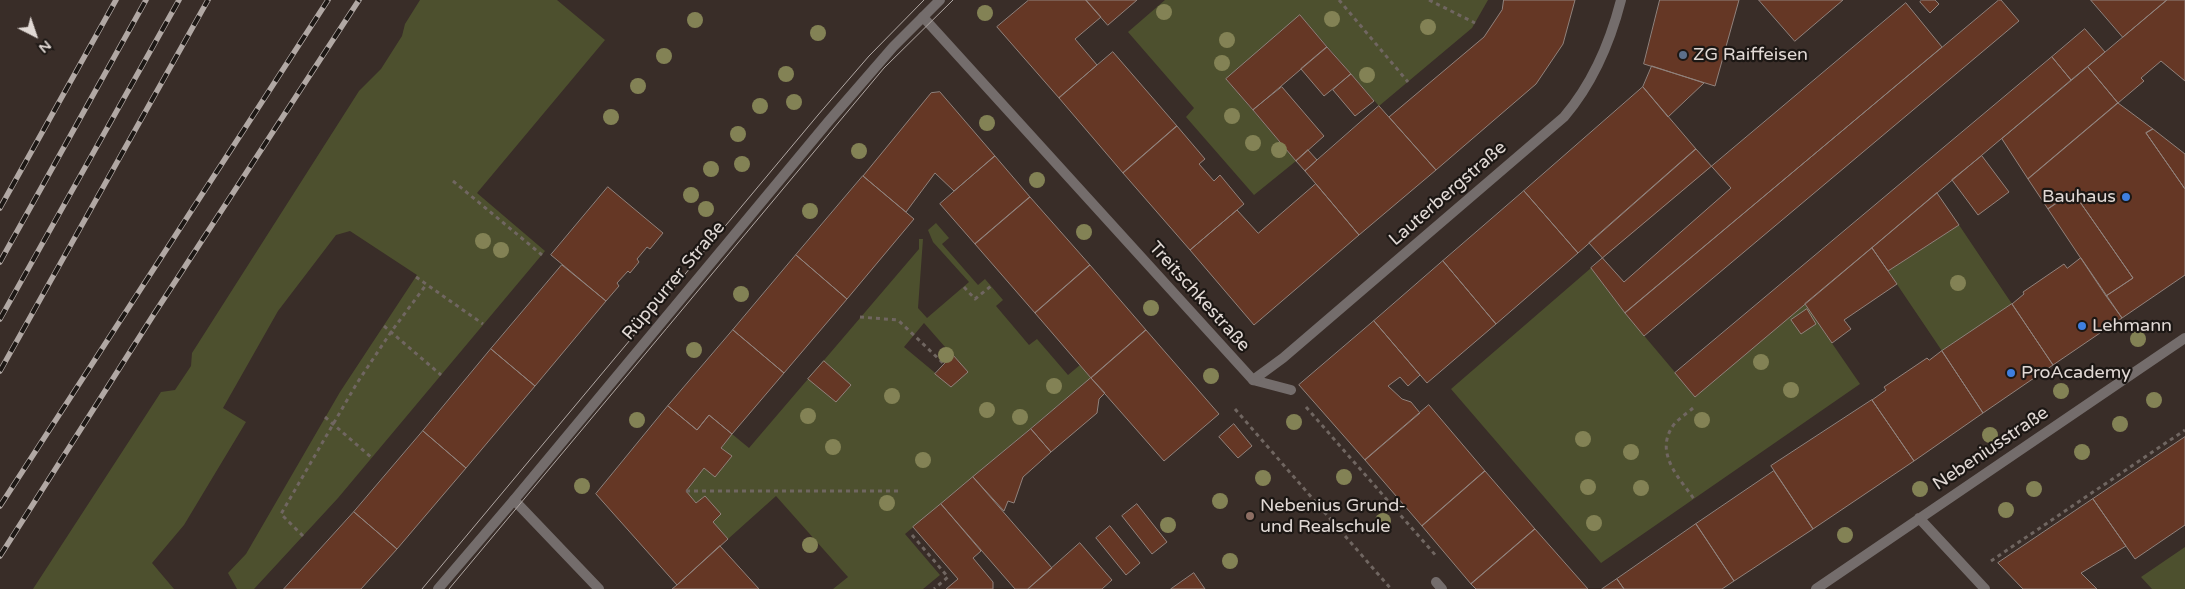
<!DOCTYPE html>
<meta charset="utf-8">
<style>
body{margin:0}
#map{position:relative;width:2185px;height:589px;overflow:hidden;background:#392d28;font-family:"Varela Round",sans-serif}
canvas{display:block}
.north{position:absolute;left:10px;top:10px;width:50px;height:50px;-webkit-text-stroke:4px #1c1714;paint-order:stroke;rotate:139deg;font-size:14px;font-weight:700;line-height:20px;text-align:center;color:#e1d9d5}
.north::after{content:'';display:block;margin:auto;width:18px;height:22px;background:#e1d9d5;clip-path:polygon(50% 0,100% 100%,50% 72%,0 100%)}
</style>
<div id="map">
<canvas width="2185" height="589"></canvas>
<div class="north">N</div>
</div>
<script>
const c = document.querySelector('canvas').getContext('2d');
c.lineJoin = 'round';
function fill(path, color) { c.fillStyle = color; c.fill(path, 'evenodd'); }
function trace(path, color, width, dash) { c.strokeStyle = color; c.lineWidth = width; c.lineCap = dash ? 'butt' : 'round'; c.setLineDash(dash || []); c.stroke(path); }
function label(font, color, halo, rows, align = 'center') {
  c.font = font + ' "Varela Round",sans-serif'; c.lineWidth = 4.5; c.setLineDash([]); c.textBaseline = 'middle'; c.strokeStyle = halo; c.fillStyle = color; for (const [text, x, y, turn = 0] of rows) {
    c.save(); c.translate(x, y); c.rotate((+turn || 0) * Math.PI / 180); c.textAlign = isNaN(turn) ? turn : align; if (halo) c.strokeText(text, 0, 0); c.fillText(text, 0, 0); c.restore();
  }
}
fill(new Path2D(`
 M420 0H557L605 40 477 193 545 251 338 498 254 589H237L228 573 246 554 340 392 417 275 350 231 336 235 278 311 223 408 246 422 184 525 152 563 174 589H33L161 392 175 390 191 366 192 353 359 91 381 69 402 36 405 24Z
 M1165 0H1488L1472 28 1379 106 1300 15 1226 79 1296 161 1254 195 1186 117 1194 108 1128 32Z
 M936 223 949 238 942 244 978 285 985 279 1003 300 996 306 1029 345 1037 339 1068 375 1080 365 1091 378 905 534 940 575 923 589H833L848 577 776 496 728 539 713 522 705 496 696 503 686 491 704 468 731 456 721 448 732 434 749 448 919 249V239H923L918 308 927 318 969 282 933 242 928 230ZM924 323 967 372 951 386 904 347Z
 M1959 225 2012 304 1942 351 1888 271Z
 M1591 268 1625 313 1695 396 1805 304 1860 384 1601 563 1451 389Z
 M2185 547V589H2152L2141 577Z`), '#4d502e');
const building = new Path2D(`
 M1029 0H1086L1101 17 1075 39 1097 65 1059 98 997 27Z
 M1086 0H1137L1108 25Z
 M1504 0H1575L1563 44 1536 84 1436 170 1389 117 1484 37 1502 10Z
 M1660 0H1739L1715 86 1644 64Z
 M1759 0H1843L1795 41Z
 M1922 0H1935L1939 4 1930 13 1920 2Z
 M1999 0H2001L2019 21 1644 336 1625 313Z
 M2091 0H2167L2123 37Z
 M2167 0H2185V81L2161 61 2141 78 2144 81 2118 103 2088 67Z
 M1906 3 1942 47 1625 313 1591 268Z
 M1300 15 1327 47 1253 110 1226 79Z
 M2085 29 2105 52 2071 80 2052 57Z
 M1327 47 1351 74 1324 96 1301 69Z
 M1113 52 1177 126 1123 173 1059 98Z
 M2052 57 2071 80 1695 397 1675 373Z
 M1652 66 1704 83 1668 117 1643 87Z
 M2088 67 2118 103 2028 179 2002 139Z
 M1351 74 1374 101 1355 116 1333 90Z
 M1282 87 1324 136 1296 161 1253 110Z
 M1643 87 1696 149 1578 253 1524 191Z
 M940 92 995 156 954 191 935 173 906 212 863 176 931 93Z
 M2118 103 2153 129 2146 133 2185 189V275L2122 318 2106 296 2133 278 2073 192 2048 209 2028 179Z
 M1379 106 1436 170 1359 235 1305 171Z
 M1177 126 1205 159 1199 164 1214 181 1220 175 1244 204 1190 250 1123 173Z
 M2153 129 2185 154V189L2146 133Z
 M1696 149 1731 188 1624 282 1589 243Z
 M1308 150 1317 160 1305 171 1296 161Z
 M995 156 1030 197 975 244 940 204Z
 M1982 156 2009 192 1978 215 1952 180Z
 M863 176 914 219 847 299 796 255Z
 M1316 184 1359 235 1254 325 1190 250 1237 210 1258 233Z
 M608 187 663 233 650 249 647 247 637 259 639 262 630 273 628 271 617 283 619 286 606 301 551 255Z
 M1524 191 1578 253 1496 324 1443 261Z
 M2073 192 2133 278 2106 296 2048 209Z
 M1937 193 1959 225 1888 271 1872 248Z
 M1030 197 1090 265 1035 313 975 244Z
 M1872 248 1897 284 1844 320 1851 329 1832 343 1805 304Z
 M796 255 847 299 784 373 733 330Z
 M2081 258 2122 318 2053 365 2012 304 2024 294 2023 292 2064 264 2067 268Z
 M1443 261 1496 324 1427 383 1374 321Z
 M562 265 606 301 535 386 491 349Z
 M1090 265 1146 330 1091 378 1035 313Z
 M2012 304 2053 365 1983 413 1942 351Z
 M1807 309 1816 324 1801 334 1791 320Z
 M1374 321 1420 375 1408 386 1400 377 1388 386 1402 399 1411 402 1420 413 1365 460 1299 385Z
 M733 330 784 373 732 434 709 415 697 430 668 406Z
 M1146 330 1219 414 1164 461 1091 378Z
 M491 349 535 386 466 468 423 431Z
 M1942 351 1983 413 1914 461 1872 400 1886 390 1884 387 1927 358 1929 360Z
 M953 355 968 372 951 387 935 374Z
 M824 361 851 385 836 402 808 379Z
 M1091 378 1105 393 1099 399 1097 413 1051 452 1031 429Z
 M1872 400 1914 461 1813 529 1771 466Z
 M1429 405 1485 471 1422 526 1365 460Z
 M668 406 697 430 709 415 732 434 721 448 732 456 715 477 704 468 686 491 696 503 705 496 721 514 713 522 728 539 677 585 596 494Z
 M1234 424 1252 446 1238 458 1219 437Z
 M1031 429 1051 452 1023 477 1014 503 1008 501 1004 511 973 477Z
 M423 431 466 468 397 549 354 512Z
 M2185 437V525L2135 559 2093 499Z
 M1485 471 1535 529 1471 584 1422 526Z
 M1774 471 1813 529 1734 581 1696 524Z
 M973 477 1052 568 1028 589H1015L941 504Z
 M2093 499 2126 546 2081 573 2097 589H2023L1998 563Z
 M941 504 981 551 973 558 993 582V589H946L958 579 913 527Z
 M1137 504 1167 542 1152 554 1122 516Z
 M354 512 397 549 361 589H284Z
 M1696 524 1734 581 1722 589H1624L1617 579Z
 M1110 526 1140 563 1126 575 1096 538Z
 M1535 529 1588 589H1476L1471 584Z
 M1080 543 1112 580 1102 589H1028Z
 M720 546 759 589H672L677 585Z
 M1194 573 1205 589H1171Z
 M1617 579 1624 589H1602Z`);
fill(building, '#653725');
trace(building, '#91827c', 1);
trace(new Path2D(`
 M1339 0 1408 82
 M1429 0 1475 23
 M453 181 542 255
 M416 277 483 324
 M964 287 975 299 991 286
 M860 317 898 320 944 364
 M384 326 441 375
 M1306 407 1437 557
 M1693 408C1686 414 1675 421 1671 429 1656 455 1680 479 1694 499
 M1235 409 1391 589
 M325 417 372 458
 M686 491H901
 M912 535 948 577 934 589
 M303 536 281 514 357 383 391 332 426 285
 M1991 561 2185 430`), '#706661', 3, [4, 4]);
trace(new Path2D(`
 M1253 380 1291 390
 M1436 582 1442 589`), '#746d6c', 10);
trace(new Path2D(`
 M923 17 1253 380 1283 358 1564 117C1593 83 1610 43 1621 0
 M514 500 599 589
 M1919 518 1985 589
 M1816 589 2185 338`), '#746d6c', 10);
trace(new Path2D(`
 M438 589 514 500 828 122 893 47 940 0`), '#746d6c', 10);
trace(new Path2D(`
 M422 589 818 115 869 56 924 0
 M449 589 884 68 953 0`), '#b1a8a4', 1);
const rail = new Path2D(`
 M0 208 116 0
 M0 262 146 0
 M0 319 179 0
 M0 371 208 0
 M0 506 328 0
 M0 556 154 314 359 0`);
trace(rail, '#b1a8a4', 5.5);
trace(rail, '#1c1714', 4, [11]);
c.fillStyle = '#838255';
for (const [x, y] of [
 [1164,12],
 [985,13],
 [1332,19],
 [695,20],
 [1428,27],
 [818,33],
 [1227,40],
 [664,56],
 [1222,63],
 [786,74],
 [1367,75],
 [638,86],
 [794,102],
 [760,106],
 [1232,116],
 [611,117],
 [987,123],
 [738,134],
 [1253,143],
 [1279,150],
 [859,151],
 [742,164],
 [711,169],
 [1037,180],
 [691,195],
 [706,209],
 [810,211],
 [1084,232],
 [483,241],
 [501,250],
 [1958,283],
 [741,294],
 [1151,308],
 [2138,339],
 [694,350],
 [946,355],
 [1761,362],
 [1211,376],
 [1054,386],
 [1791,390],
 [2061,391],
 [892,396],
 [2154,400],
 [987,410],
 [808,416],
 [1020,417],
 [637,420],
 [1702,420],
 [1294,422],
 [2120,424],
 [1990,435],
 [1583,439],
 [833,447],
 [1631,452],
 [2082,452],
 [923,460],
 [1344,477],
 [1263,478],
 [582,486],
 [1588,487],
 [1641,488],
 [1920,489],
 [2034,489],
 [1220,501],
 [887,503],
 [2006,510],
 [1383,521],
 [1594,523],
 [1168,525],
 [1845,535],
 [810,545],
 [1230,561]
]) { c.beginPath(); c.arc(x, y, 8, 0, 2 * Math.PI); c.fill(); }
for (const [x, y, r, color] of [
 [1683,55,5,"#5c6f8a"],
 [2126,197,5,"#3f7fe0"],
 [2082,326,5,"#3f7fe0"],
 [2011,373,5,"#3f7fe0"],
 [1250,516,5,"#8d6e63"]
]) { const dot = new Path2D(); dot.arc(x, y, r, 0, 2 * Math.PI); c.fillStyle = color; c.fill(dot); trace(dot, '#1c1714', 2); }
label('18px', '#e1d9d5', '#1c1714', [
 ["ZG Raiffeisen",1693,55],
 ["Bauhaus",2116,197,"right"],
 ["Lehmann",2092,326],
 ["ProAcademy",2021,373],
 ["Nebenius Grund-",1260,506],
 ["und Realschule",1260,527]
], 'left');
label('18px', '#e1d9d5', '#1c1714', [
 ["Lauterbergstraße",1448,194,-41],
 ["Rüppurrer Straße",674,281,-50],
 ["Treitschkestraße",1199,297,48],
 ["Nebeniusstraße",1991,449,-34]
]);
</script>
